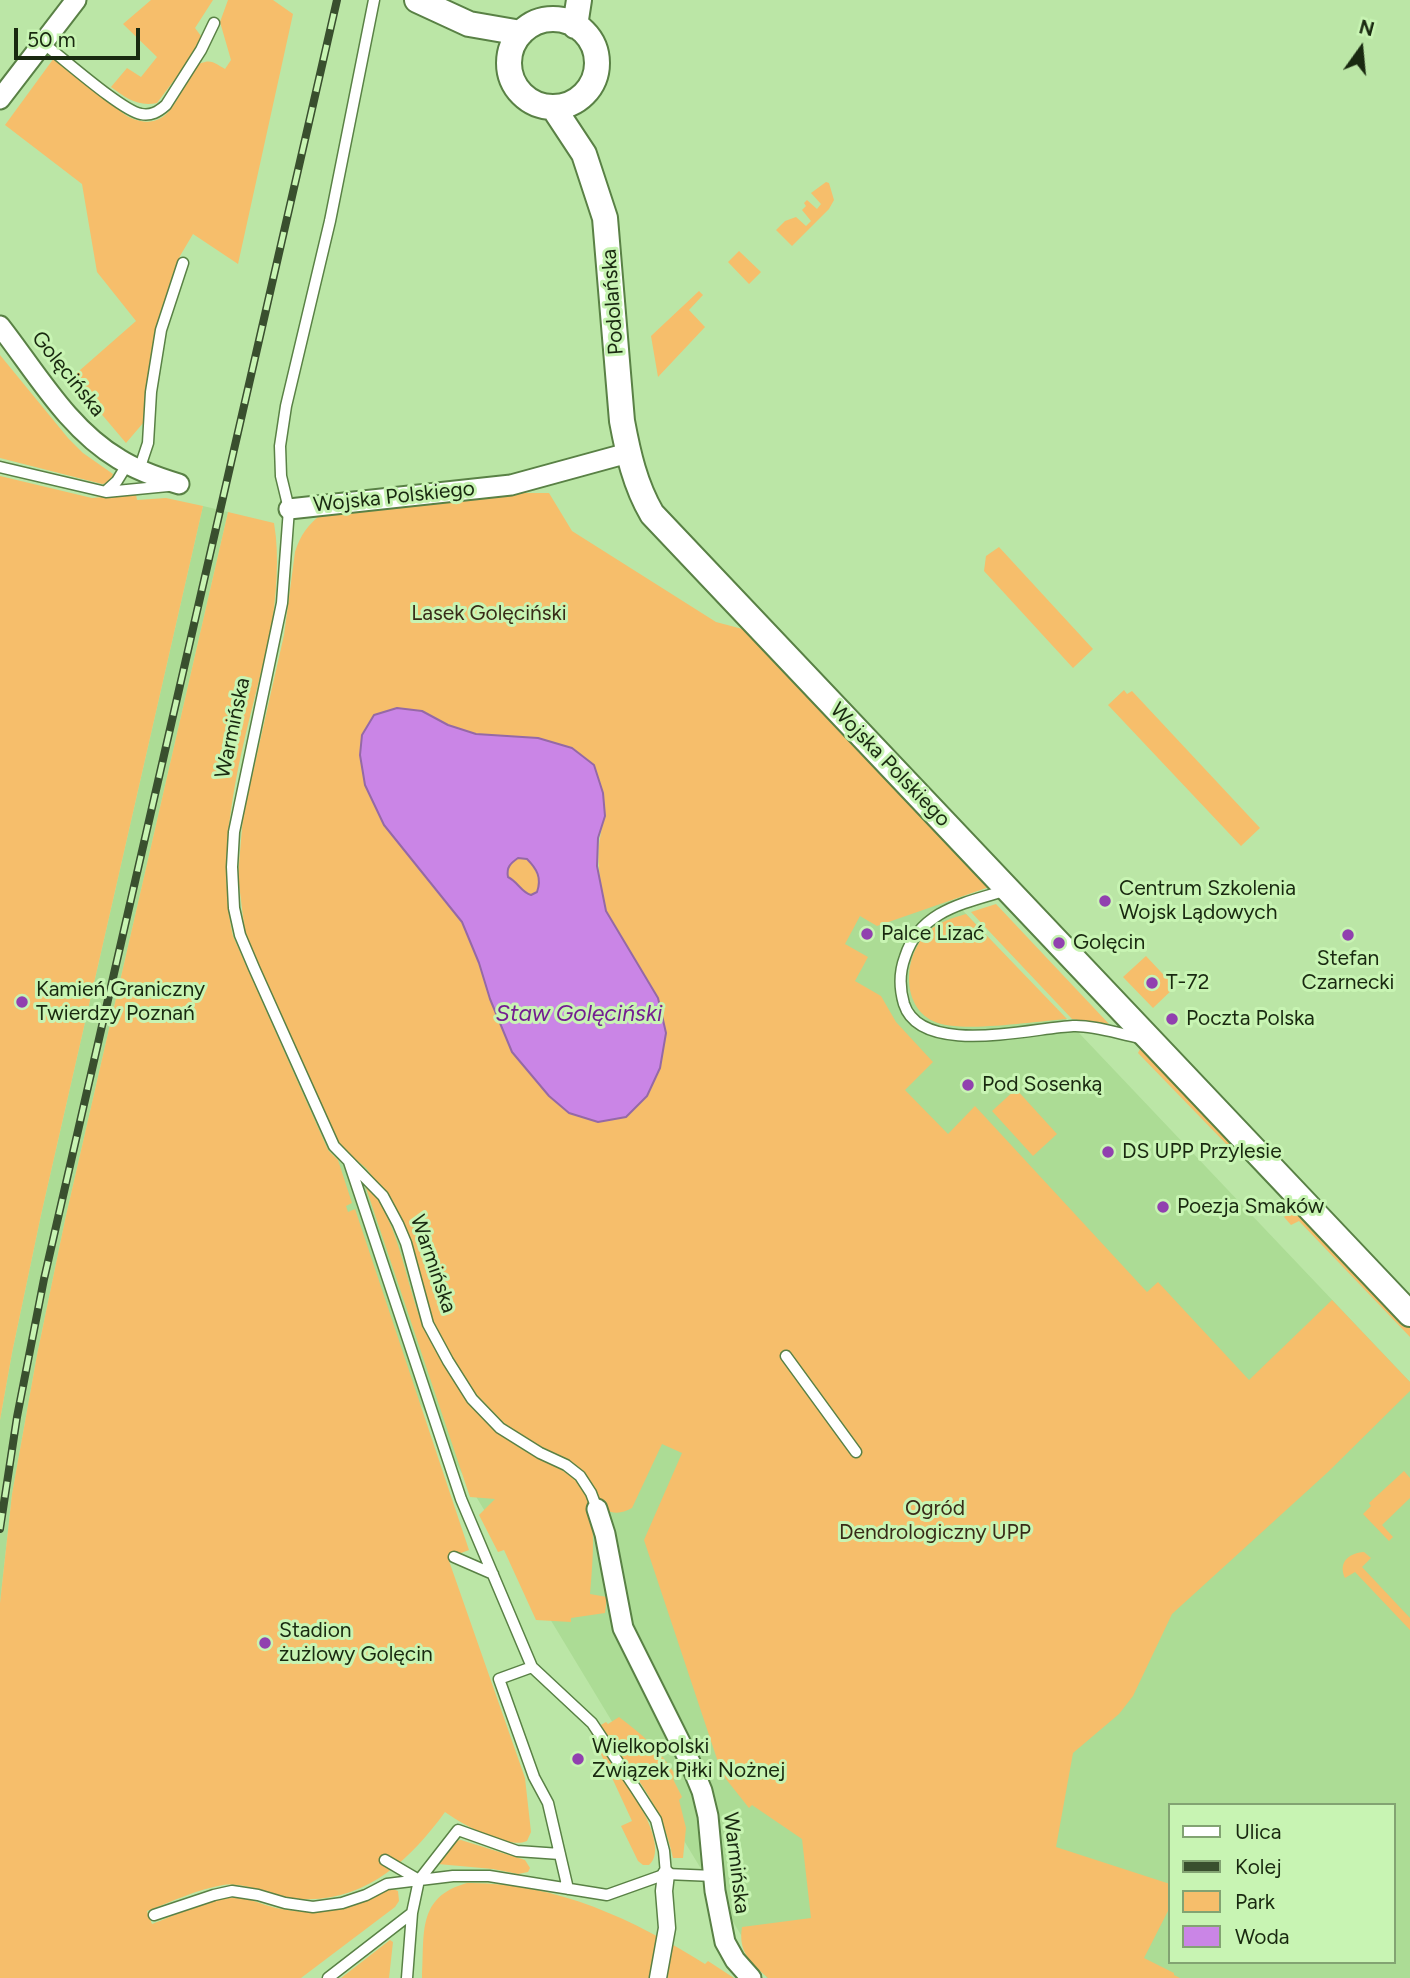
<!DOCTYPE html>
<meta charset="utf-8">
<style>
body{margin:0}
#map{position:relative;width:1410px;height:1978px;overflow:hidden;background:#bbe6a6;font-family:Figtree,sans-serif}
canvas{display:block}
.legend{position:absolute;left:1168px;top:1803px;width:228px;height:161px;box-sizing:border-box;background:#c8f4b3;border:2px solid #82a372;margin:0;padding:9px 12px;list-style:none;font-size:21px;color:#192910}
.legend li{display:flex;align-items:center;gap:14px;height:35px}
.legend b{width:35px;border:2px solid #82a372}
.north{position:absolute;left:1326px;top:14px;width:70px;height:70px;-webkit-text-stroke:5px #c8f4b3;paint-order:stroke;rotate:15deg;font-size:19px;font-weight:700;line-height:28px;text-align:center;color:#192910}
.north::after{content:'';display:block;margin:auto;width:24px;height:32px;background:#192910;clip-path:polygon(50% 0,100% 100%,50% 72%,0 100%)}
.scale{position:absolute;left:14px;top:28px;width:126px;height:32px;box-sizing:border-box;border:4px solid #192910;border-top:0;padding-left:9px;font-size:21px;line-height:24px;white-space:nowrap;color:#192910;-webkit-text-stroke:5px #c8f4b3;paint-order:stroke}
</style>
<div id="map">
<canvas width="1410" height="1978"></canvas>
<ul class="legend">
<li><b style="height:9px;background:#fff"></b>Ulica</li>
<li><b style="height:9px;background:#394f2e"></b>Kolej</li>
<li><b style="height:19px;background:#f6be6b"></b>Park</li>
<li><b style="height:19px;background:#ca85e6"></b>Woda</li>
</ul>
<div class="north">N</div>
<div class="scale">50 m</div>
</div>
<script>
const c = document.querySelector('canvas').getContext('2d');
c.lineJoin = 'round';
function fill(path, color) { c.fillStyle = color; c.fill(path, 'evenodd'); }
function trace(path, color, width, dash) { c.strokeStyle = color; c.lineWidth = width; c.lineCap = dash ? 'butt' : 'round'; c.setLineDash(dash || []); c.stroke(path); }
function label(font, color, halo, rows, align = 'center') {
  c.font = font + ' Figtree,sans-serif'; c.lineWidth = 6; c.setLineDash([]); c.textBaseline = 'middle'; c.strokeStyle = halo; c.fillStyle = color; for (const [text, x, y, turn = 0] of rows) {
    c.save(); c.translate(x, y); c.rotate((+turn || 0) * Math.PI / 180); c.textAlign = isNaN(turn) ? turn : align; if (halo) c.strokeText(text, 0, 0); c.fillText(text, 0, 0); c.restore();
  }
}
fill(new Path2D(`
 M203 506 228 512 65 1220 37 1355 12 1494 0 1603V1420L12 1353 41 1215Z
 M951 898 1410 1382V1978H767L376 1331 177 946 392 906ZM1170 1805H1394V1962H1170Z`), '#acdc95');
fill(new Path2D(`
 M151 0H213L195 28 201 36 200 40 184 67 157 103C138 107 126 98 111 87L127 68 141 77 157 57 123 24Z
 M228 0H273L293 14 238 264 193 234 180 256 158 322 144 422 126 443 71 378 136 321 97 272 82 184 5 125 54 58C72 73 91 87 110 102 116 107 124 115 131 118 181 139 180 65 205 62 213 60 219 66 225 69L231 60 220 22Z
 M826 182 829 183 834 200 829 209 792 246 776 230 785 221 796 217 806 226 811 221 802 210 806 206 804 203 807 200 817 209 821 204 811 193Z
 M739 251 761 272 749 284 728 262Z
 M699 291 703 295 689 310 705 327 658 377 651 336Z
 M0 355 68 438 83 453 113 474 110 483 102 484 0 458Z
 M0 476 92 498 136 494 137 500 166 498 203 506 41 1215 12 1353 0 1420Z
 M514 493H549L572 531 716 622 750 631 992 886 877 926 860 916 845 944 868 957 855 981 881 996 896 1022 933 1062 905 1090 948 1134 975 1106 1147 1292 1158 1282 1249 1380 1332 1300 1410 1382V1391L1328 1472 1172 1614 1133 1696 1119 1714 1073 1753 1056 1847 1170 1884V1907L1144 1958 1174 1973V1975L1180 1978H768C750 1962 738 1952 742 1927L811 1918 802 1839 752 1805 749 1808 722 1774 644 1540 682 1453 662 1444 632 1508C621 1514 614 1514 603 1509L593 1486 584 1472 571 1463 541 1449 505 1424 476 1394 452 1358 433 1322 409 1242 391 1202 366 1168 337 1144 289 1040 245 933 238 876 243 816 284 635 295 552C300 536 308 524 322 514ZM397 708 422 711 448 725 476 734 538 738 572 748 605 816C594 854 599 873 606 912L479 963 462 922 431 885 360 755 362 735 374 715Z
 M228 512 274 523C280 557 276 597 271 632 248 731 212 834 233 936L328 1150 338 1160 352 1203 346 1206 348 1212 355 1209 469 1550 448 1558 525 1778 531 1832 527 1841C507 1850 462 1824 445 1812 408 1863 360 1907 291 1898 268 1895 247 1882 223 1885 198 1889 171 1902 147 1911L152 1924C176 1915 203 1900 229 1898 246 1896 260 1904 276 1908 318 1917 353 1909 390 1888L398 1891 399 1901 395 1907 301 1978H0V1603L12 1494 37 1355 65 1220Z
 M999 547 1093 649 1073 668 984 571 986 556Z
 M1124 690 1127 694 1132 691 1260 828 1241 846 1108 705Z
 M518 858 527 859C536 869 541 878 537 892L530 896C521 892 518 882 508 877 506 867 511 863 518 858Z
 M996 904 1109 1024 1072 1019 971 912Z
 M966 914 1067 1019C1035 1021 959 1034 933 1021 900 1005 904 954 928 932 938 922 953 918 966 914Z
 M1146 956 1175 987 1153 1008 1123 977Z
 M1140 1049H1145L1237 1146 1234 1152 1138 1053Z
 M1016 1089 1057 1134 1033 1156 992 1111Z
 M363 1179C400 1221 403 1276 423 1326 434 1351 451 1377 467 1399 479 1417 499 1433 517 1446 548 1467 585 1469 591 1514 595 1540 592 1568 590 1594L607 1597 605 1613 571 1618V1622L536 1620 504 1550 498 1552 479 1515 495 1499 470 1497Z
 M1294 1208 1300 1211 1410 1328V1337L1299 1221 1291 1225 1284 1217Z
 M1404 1471 1410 1478V1498L1382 1525 1393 1537 1389 1541 1363 1514 1371 1506 1369 1503Z
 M1364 1552 1371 1558 1362 1567 1410 1618V1630L1355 1572 1345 1578C1338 1563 1348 1553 1364 1552Z
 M619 1717C642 1734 661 1751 676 1776L673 1779 682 1797 679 1800 686 1828 683 1858H673C662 1804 631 1770 599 1726L606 1722 608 1724Z
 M588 1726C604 1750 677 1842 649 1865H643L638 1861 621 1826 632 1821Z
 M461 1840 525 1860 530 1868 528 1872 518 1874 493 1869 438 1864 455 1841Z
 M467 1883C555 1882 633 1919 705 1964L708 1961 734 1978H422C425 1934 416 1897 467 1883Z
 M390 1940 393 1942 389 1978H341Z`), '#f6be6b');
const water = new Path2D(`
 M397 708 422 711 448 725 476 734 538 738 572 748 594 765 603 793 605 816 598 838 597 866 606 911 658 998 666 1033 660 1068 647 1096 626 1117 598 1122 569 1113 549 1096 512 1052 490 999 479 963 462 922 384 825 365 785 360 755 362 735 374 715ZM518 858 527 859C537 869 542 878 537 892L531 895C521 892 518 882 508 877 506 867 511 863 518 858Z`);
fill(water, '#ca85e6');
trace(water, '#9569a6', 2);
const service = new Path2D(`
 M374 0 330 221 286 406 280 446 281 476 289 509 282 603 234 832 232 867 234 908 240 935 254 968 334 1146 383 1196 398 1224 406 1243 428 1324 448 1361 472 1399 500 1428 540 1453 566 1465 580 1476 591 1493 597 1509
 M44 44C63 58 122 111 141 114 151 116 158 112 166 105L201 50 214 23
 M0 467 106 492 168 486
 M139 470 148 443 151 392 161 330 183 263
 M106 491 117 481 128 463
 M1007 890C965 903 920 910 905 957 899 973 899 987 904 1004 921 1057 1031 1028 1073 1026 1094 1025 1119 1034 1141 1038
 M349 1162 461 1499 532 1667 592 1723 636 1789 656 1820 664 1851 666 1874
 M786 1356 856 1452
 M454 1557 493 1574
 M532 1667 499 1679 534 1777 548 1803 568 1889
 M385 1860 419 1880 458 1830 517 1851 560 1854
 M154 1915 214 1895 232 1891 258 1895 285 1903 313 1907 342 1903 366 1895 387 1884 453 1876H489L607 1895 666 1874 714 1876
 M328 1978 412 1913 419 1880
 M407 1978 412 1913`);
const pedestrian = new Path2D(`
 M658 1978 667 1928 664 1891 666 1874`);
const minor = new Path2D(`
 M0 99 76 0
 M0 326C36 372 68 429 119 459 138 471 159 478 179 484
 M289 509 511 485 628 453
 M597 1509 605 1534 623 1628 690 1762 702 1791 708 1816 715 1891 725 1942 735 1960 751 1978`);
const tertiary = new Path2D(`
 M417 0 469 24 521 33
 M509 63a44 44 0 1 1 88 0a44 44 0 1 1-88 0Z
 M575 26 579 0
 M553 107 584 154 605 218 622 421C628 453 635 485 652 514L1410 1314`);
trace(service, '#598145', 13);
trace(pedestrian, '#598145', 19);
trace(minor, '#598145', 23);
trace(tertiary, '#598145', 28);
trace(service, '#fff', 10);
trace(pedestrian, '#fff', 16);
trace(minor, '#fff', 19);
trace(tertiary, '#fff', 24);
const rail = new Path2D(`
 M0 1529 17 1417 44 1279 337 0`);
trace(rail, '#394f2e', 8);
trace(rail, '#c8f4b3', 5, [16]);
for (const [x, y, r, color] of [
 [1105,901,7,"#9140af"],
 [867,934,7,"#9140af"],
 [1348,935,7,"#9140af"],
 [1059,943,7,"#9140af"],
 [1152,983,7,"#9140af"],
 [22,1002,7,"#9140af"],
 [1172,1019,7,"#9140af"],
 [968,1085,7,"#9140af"],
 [1108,1152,7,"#9140af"],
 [1163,1207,7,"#9140af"],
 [265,1643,7,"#9140af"],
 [578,1759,7,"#9140af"]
]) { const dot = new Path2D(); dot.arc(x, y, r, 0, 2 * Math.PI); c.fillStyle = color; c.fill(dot); trace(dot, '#c8f4b3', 2.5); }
label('21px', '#192910', '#c8f4b3', [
 ["Podolańska",613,302,-94],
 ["Golęcińska",68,374,51],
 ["Wojska Polskiego",394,497,-6],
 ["Warmińska",233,728,-78],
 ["Wojska Polskiego",890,765,46],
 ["Warmińska",433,1264,71],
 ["Warmińska",736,1863,83]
]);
label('21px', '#382b18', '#c8f4b3', [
 ["Lasek Golęciński",489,614],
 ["Ogród",935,1509],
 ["Dendrologiczny UPP",935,1533]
]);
label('21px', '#192910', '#c8f4b3', [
 ["Centrum Szkolenia",1119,889],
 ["Wojsk Lądowych",1119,913],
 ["Palce Lizać",881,934],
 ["Golęcin",1073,943],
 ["Stefan",1348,959,"center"],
 ["Czarnecki",1348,983,"center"],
 ["T-72",1166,983],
 ["Kamień Graniczny",36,990],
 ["Twierdzy Poznań",36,1014],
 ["Poczta Polska",1186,1019],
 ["Pod Sosenką",982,1085],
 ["DS UPP Przylesie",1122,1152],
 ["Poezja Smaków",1177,1207],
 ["Stadion",279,1631],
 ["żużlowy Golęcin",279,1655],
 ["Wielkopolski",592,1747],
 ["Związek Piłki Nożnej",592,1771]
], 'left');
label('italic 23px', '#741e91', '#c8f4b3', [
 ["Staw Golęciński",579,1014]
]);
</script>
